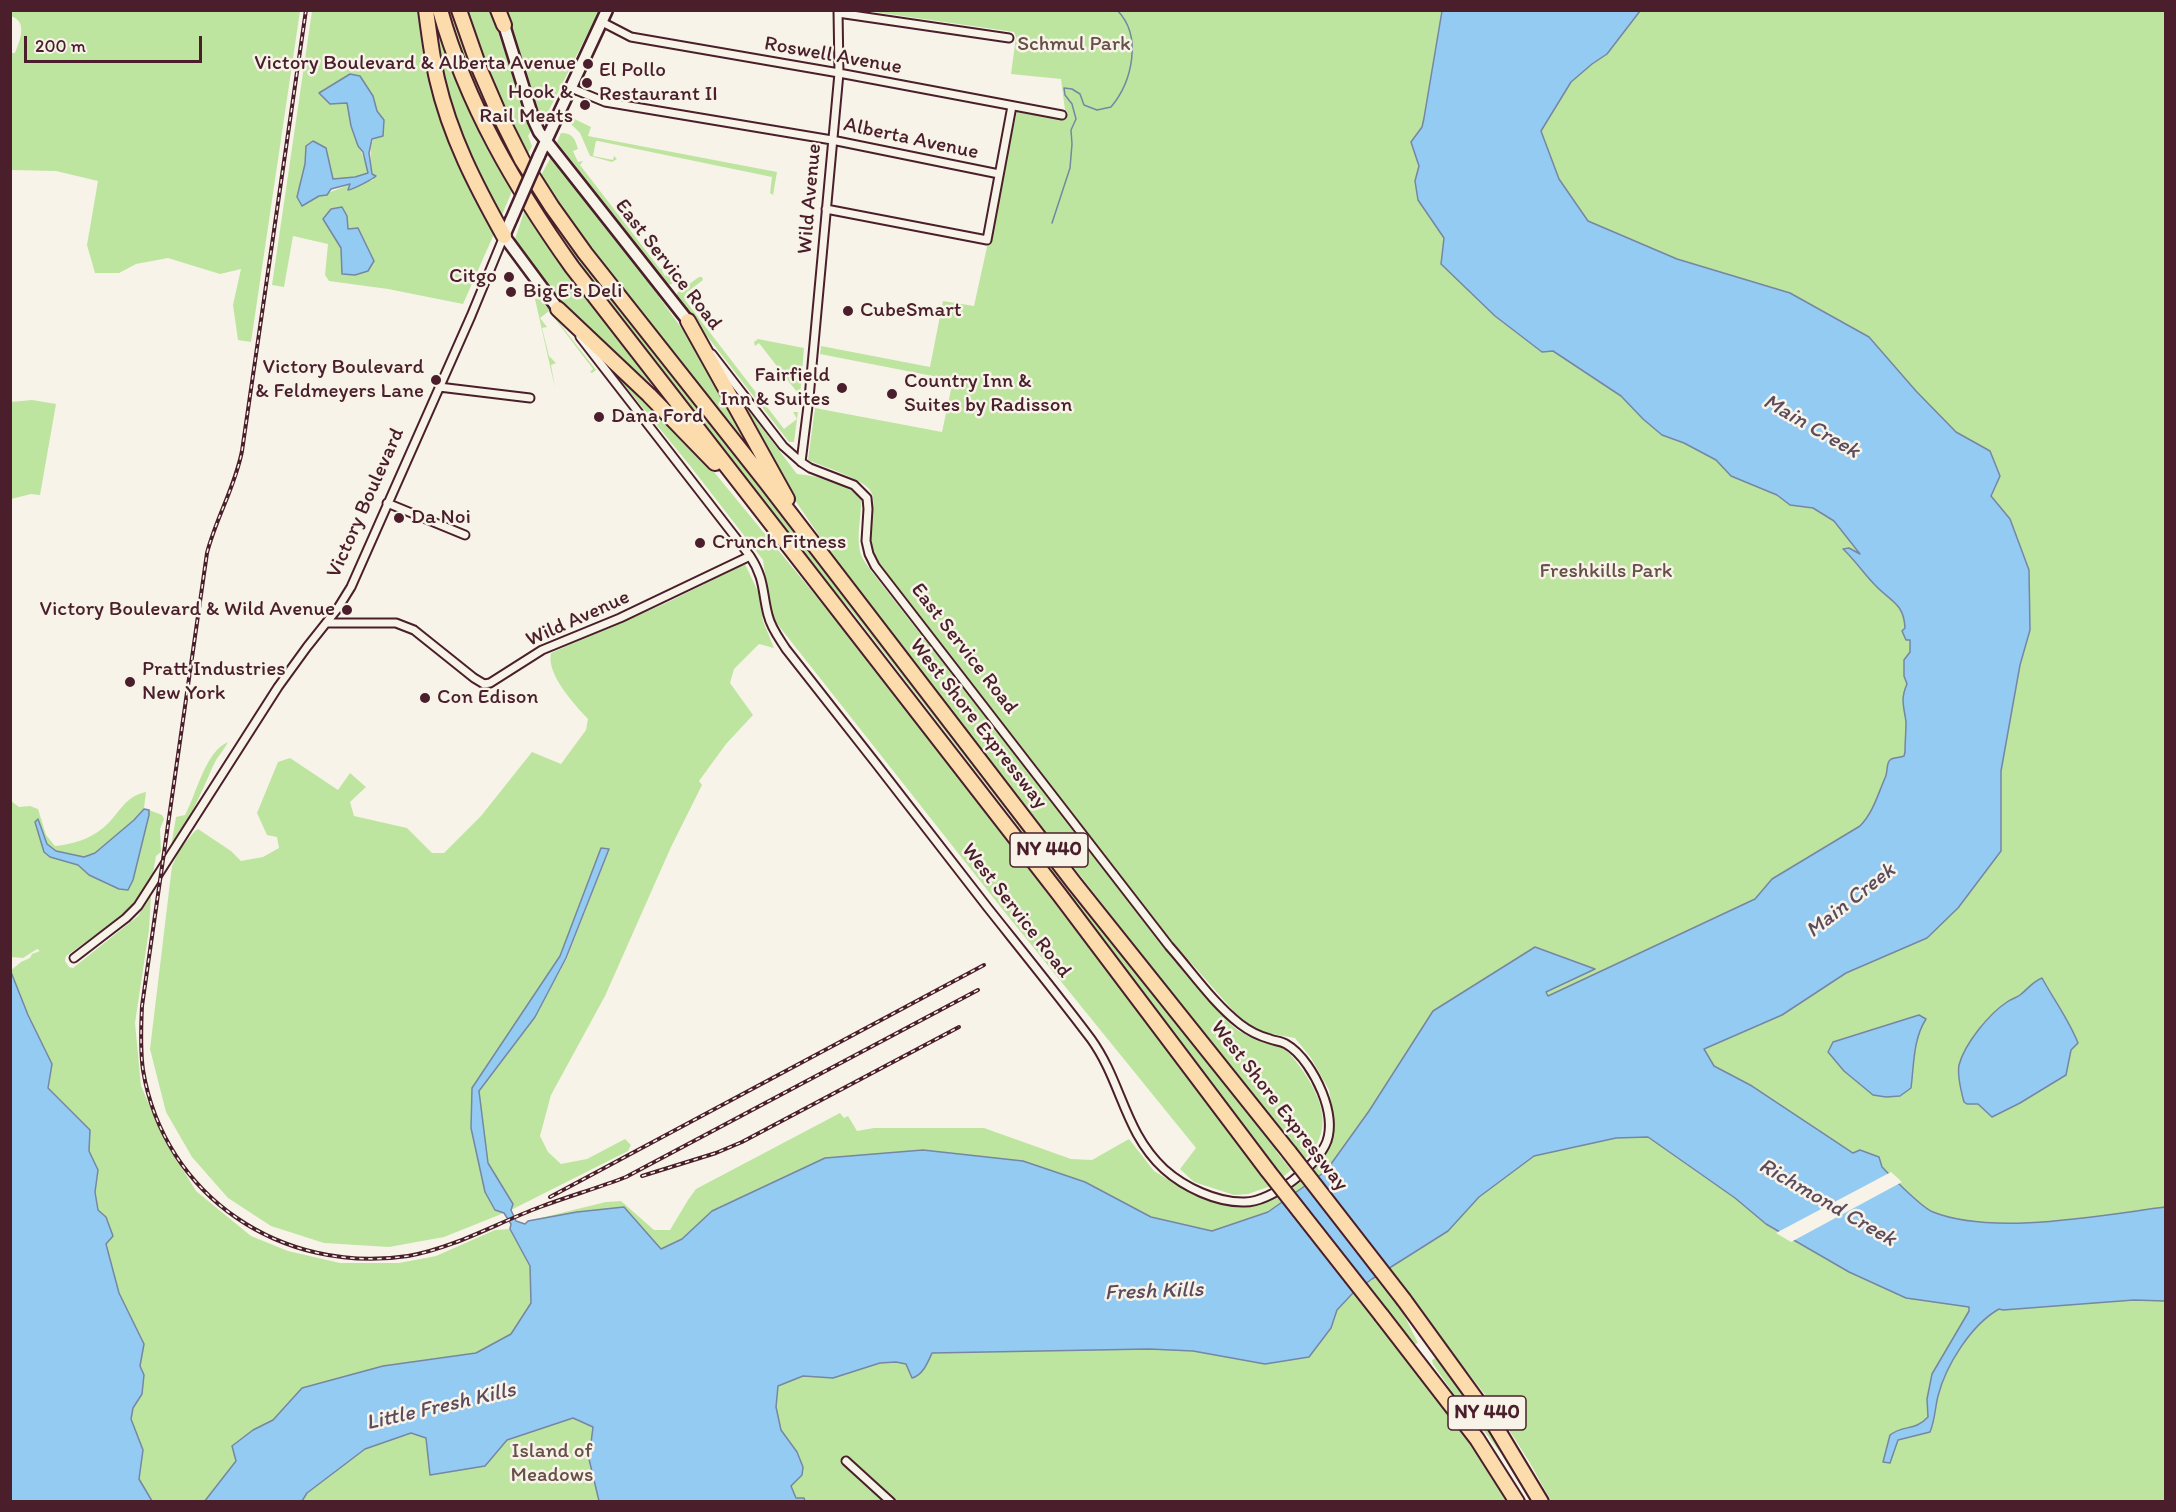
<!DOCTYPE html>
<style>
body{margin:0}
#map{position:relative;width:2176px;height:1512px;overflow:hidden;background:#f7f3e8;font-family:Itim,sans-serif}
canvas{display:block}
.frame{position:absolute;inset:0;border:12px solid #4a1f2b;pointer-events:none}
.scale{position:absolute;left:24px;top:36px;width:178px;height:27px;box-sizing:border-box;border:3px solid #4a1f2b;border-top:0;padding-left:8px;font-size:18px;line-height:21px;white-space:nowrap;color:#4a1f2b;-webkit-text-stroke:4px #f7f3e8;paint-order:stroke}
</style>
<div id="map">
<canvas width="2176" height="1512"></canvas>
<div class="frame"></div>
<div class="scale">200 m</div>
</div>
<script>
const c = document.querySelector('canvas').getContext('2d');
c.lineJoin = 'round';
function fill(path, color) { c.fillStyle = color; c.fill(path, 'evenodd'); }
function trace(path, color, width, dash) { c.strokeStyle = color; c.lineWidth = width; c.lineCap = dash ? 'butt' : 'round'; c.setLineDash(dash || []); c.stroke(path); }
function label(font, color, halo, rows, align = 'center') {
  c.font = font + ' Itim,sans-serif'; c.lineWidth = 5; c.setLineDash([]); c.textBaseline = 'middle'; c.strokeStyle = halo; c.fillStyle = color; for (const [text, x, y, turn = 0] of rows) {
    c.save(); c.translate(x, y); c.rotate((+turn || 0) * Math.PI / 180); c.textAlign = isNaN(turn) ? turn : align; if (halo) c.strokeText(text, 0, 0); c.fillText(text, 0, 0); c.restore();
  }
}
fill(new Path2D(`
 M11 11H300L251 342 238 340 233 305 241 269 220 274 168 258 136 264 119 273H95L87 245 98 181 56 171 11 170V53H15C20 40 28 22 11 16Z
 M312 11H421L426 44 496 227 493 231 494 234 463 304 388 289 329 281 325 275 328 244 293 236 284 287 272 285ZM335 83 373 96 377 111 384 120C370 142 369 148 372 174L375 176 373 180 362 183 352 190 351 184C336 190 323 194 309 201 299 168 299 169 326 148L333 179 355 177 368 173C365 156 356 143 351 127 349 119 349 110 347 103L324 89Z
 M443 11H455L523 166 517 179 472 91Z
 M466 11H491L531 131 528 136 532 146 527 156 487 70Z
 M507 11H599L548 112 544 115 539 112Z
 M867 11H2165V1501H1551L1530 1463 1494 1406 1405 1293 1394 1301 1403 1313 1418 1343 1415 1344 1385 1309 1373 1318C1420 1378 1469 1437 1508 1501H805L803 1498H796L791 1486 802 1475 803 1467 797 1452 781 1430 776 1407 777 1386 803 1376 833 1378 880 1363 897 1362 906 1364 909 1370 924 1368 932 1353 1149 1349 1193 1351 1265 1364 1331 1328 1337 1310 1352 1294 1392 1266 1319 1177 1268 1212 1212 1231 1151 1217 1085 1182 923 1150 825 1158 712 1211 682 1239 661 1250 525 1224 528 1221 606 1202 621 1201 654 1230H670L688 1200 696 1189 840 1113 844 1118 848 1116 857 1131 874 1128H984L1071 1159 1092 1160 1129 1139 1154 1171 1192 1194 1222 1205 1266 1201 1275 1195 1329 1143 1333 1113 1329 1090 1311 1058 1295 1038 1266 1033 1248 1024 1236 1014 1163 931 877 561C873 552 870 543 869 534 868 519 880 500 868 488 859 478 822 466 808 460L815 408 942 432 953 380 820 354 821 346 930 367 943 301 974 306 1017 111 1023 109 1063 117 1065 110 1061 79 1011 74 1016 37 1014 32Z
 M433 13C451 75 477 136 512 191L502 215 498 217 478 180 442 87Z
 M566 115 591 127 588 136 777 172 773 195 770 193 772 177 598 141H596L593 156 613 160 614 156 617 159 612 162 590 156 580 133 565 118Z
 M561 133C573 133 575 139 578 149L573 151 578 162 583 161 580 165 660 269 666 267 662 271 665 276 671 272 675 278 672 284 667 285 557 142Z
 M551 157 636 265 698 351 761 463 759 464C716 411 674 356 632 302 600 261 567 221 540 177Z
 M535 187 1277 1149 1276 1151 1291 1170 1283 1177 1015 822 851 610 817 572 634 340 530 200Z
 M524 212 681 417 679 418 562 306 514 242Z
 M699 277H702L703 280 686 293 688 297 685 300 784 429 797 419 793 412H798L794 442H789L676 296 678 292Z
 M539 297 596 370 592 373 590 372 593 369 549 311 540 318 547 327 542 328 549 356 556 363 551 365 555 388 535 299Z
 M758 339 804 348 800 396 759 343 755 346 754 342Z
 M603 359 691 444 871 663 1271 1186 1248 1194 1234 1195 1194 1182 1180 1169 1196 1148 1003 910 771 616 763 560 691 467Z
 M734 391 797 474C821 476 842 483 861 497 862 516 856 533 860 551 861 558 868 566 872 572L1183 970C1200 989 1216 1012 1235 1028 1247 1038 1268 1040 1282 1048 1291 1053 1297 1063 1303 1071 1324 1102 1334 1133 1303 1161L848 578 788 490Z
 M32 400 56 404 40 495 31 494 11 499V402Z
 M745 564 760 596 763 621 774 648 759 644 734 669 730 683 753 715 726 744 699 781 702 785 671 847 605 996 551 1095 540 1136 548 1152 561 1164 587 1159 625 1139 631 1145 628 1151 511 1210 513 1204 488 1163 478 1091 535 1017 567 958 609 850 601 849 560 956 472 1088 471 1128 485 1192 495 1210 504 1213 444 1237 389 1247 324 1243 271 1226 228 1198 192 1157 166 1112 150 1049 172 866 180 849 195 831 198 829 231 851 241 861 263 857 279 848 277 837 267 835 257 813 278 762 290 758 338 790 350 773 366 787 350 802 354 816 407 828 432 853H444L481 816 532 752 561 764 586 730 588 719C574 704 546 674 551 653L666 603Z
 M228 742C224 750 217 757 213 766 201 794 189 821 171 847L176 817 185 815C197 793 205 752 228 742Z
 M146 792 144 808 134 820 95 854 84 857 56 851 47 844 38 820 35 822 44 851 50 857 78 865 89 875 138 861 149 810 162 815 164 819 160 829 161 852 156 856 152 879 131 910 66 956 65 961 69 967 73 968 138 916 151 896 149 930 135 1023 141 1086 165 1141 196 1191 251 1236 288 1251 340 1263H399L436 1256 495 1230 510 1229 530 1267 531 1303 511 1334 476 1353 383 1366 302 1388 273 1420 253 1430 236 1461 204 1501H152L139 1479 143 1450 131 1419 133 1408 142 1394 144 1375 140 1366 144 1344 119 1293 106 1244V1217L98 1210 95 1192 98 1170 89 1151 90 1131 48 1088 52 1064 28 1015 10 971 21 962 30 958 32 954 40 951 37 949 23 958 11 957V801L19 807 30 806 38 809 46 835 55 846C73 844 88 840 103 828 119 815 124 796 146 792Z
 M1436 1358 1442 1363 1499 1444 1535 1501H1530L1502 1455 1470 1412H1466L1433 1364 1432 1360Z
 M573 1418 593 1427 589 1459 599 1501 302 1502 307 1493 365 1449 411 1433 426 1438 430 1474 485 1466 507 1440Z`), '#bde5a0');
const water = new Path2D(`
 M1442 11H1640L1607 54 1592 64 1571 82 1541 131 1559 179 1588 221 1677 259 1790 293 1869 337 1916 391 1956 432 1990 451 2000 476 1991 496 2010 519 2029 570 2030 630 2020 665 2001 771V851L1958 908 1927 938 1846 973 1782 1015 1704 1049 1714 1066 1752 1086 1853 1153 1860 1150 1879 1157 1882 1167C1892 1177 1922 1208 1933 1212 1993 1236 2102 1215 2165 1207V1301L2134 1300 2003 1310 1999 1309C1971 1325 1946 1365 1938 1396 1935 1408 1935 1420 1930 1432L1898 1440 1890 1463 1883 1462 1890 1435C1904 1424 1914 1432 1928 1417L1927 1399 1932 1374 1969 1311V1307L1906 1298 1849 1272 1766 1224 1735 1198 1648 1137 1616 1138 1534 1156 1479 1197 1448 1231 1372 1279 1352 1294 1337 1310 1331 1328 1309 1357 1265 1364 1193 1351 1149 1349 932 1353C928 1362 923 1375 912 1378L906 1364 896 1362 880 1363 833 1378 803 1376 778 1386 776 1407 781 1430 797 1452 803 1467 802 1475 791 1486 796 1498H804L805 1501H599L589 1459 593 1427 573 1418 507 1440 485 1466 430 1475 426 1438 411 1433 365 1449 307 1493 302 1501 204 1502 236 1461 232 1446 253 1430 273 1420 302 1388 383 1366 476 1353 511 1334 531 1303 530 1266 510 1229 511 1224 504 1213 495 1210 485 1192 471 1128 472 1088 560 956 601 848 609 849 566 958 535 1017 479 1091 488 1163 513 1204 511 1210 516 1221 525 1224 528 1221 577 1212 624 1207 661 1249 682 1239 712 1211 825 1158 923 1150 1023 1161 1085 1182 1151 1217 1212 1231 1268 1212 1326 1171 1369 1111 1433 1011 1535 947 1595 969 1546 992 1548 996 1755 899 1772 879 1860 826C1873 813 1878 794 1885 778 1888 773 1886 763 1890 760 1893 757 1900 758 1904 756L1905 752C1905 742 1906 732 1906 722 1904 706 1900 700 1907 684L1904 676V660L1910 652V640H1906L1902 631 1905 628C1904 603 1890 601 1876 586 1864 574 1855 560 1843 549L1849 548 1860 554 1834 521 1813 508 1790 505 1777 495 1731 476 1716 460 1684 443 1662 435 1643 419 1621 396 1553 351 1542 352 1495 316 1441 264 1444 238 1418 200 1415 181 1419 166 1411 142 1422 127 1424 118Z
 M350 74 360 76 373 96 377 111 384 120 383 136 372 139 369 153 372 174 376 176C373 179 352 190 348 190L350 184 331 189 327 195 319 196 302 206 297 197 305 164 306 146 313 141 326 148 333 179 355 177 368 173 363 152 358 146 351 126 347 103 330 104 319 93Z
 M342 207 347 216 348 229 358 228 374 261 368 271 355 275 342 274 341 248 323 219 331 209Z
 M144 809 149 810V815L133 880 128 890 119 889 89 875 78 865 50 857 44 852 35 822 38 819 47 844 56 851 84 857 95 853 134 820Z
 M11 972 28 1015 52 1064 48 1088 90 1130 89 1151 98 1170 95 1192 98 1210 106 1217 113 1236 106 1244 119 1293 144 1344 140 1366 144 1375 142 1394 133 1408 131 1419 143 1450 139 1479 152 1501H11Z
 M2042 978C2054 1000 2069 1020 2078 1043L2071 1050 2066 1075 2020 1103 1992 1117 1978 1104H1967L1964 1102C1961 1091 1957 1076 1959 1065 1965 1043 1989 1014 2007 1002 2011 999 2016 998 2020 995 2028 989 2032 982 2042 978Z
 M1919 1015 1926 1019C1913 1039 1914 1065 1911 1088L1900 1096 1886 1097 1873 1095 1844 1071 1828 1052 1833 1042Z`);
fill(water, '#94cbf3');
trace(water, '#7686a3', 1.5);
fill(new Path2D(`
 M1891 1172 1902 1182 1791 1242 1776 1233Z`), '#f7f3e8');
trace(new Path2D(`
 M1052 223 1070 168 1072 144 1071 130 1076 119 1072 104 1065 95 1064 88 1072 89 1080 94 1084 105 1097 110 1111 107C1132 82 1143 36 1117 10`), '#7686a3', 1.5);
const minor = new Path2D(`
 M838 13 1009 38
 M602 22 631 37 839 73 1062 115
 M571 88 605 102 832 140 999 174
 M826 209 987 240 1012 106
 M580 337 750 556C765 579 762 592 768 615 771 628 779 638 786 649 854 735 921 821 988 908 1023 952 1058 995 1091 1039 1122 1082 1124 1132 1164 1169 1184 1187 1217 1203 1245 1202 1271 1202 1318 1166 1327 1141 1332 1126 1328 1107 1322 1092 1315 1075 1302 1053 1286 1044 1281 1041 1275 1041 1270 1039 1259 1036 1249 1031 1240 1024 1213 1003 1192 972 1169 946L875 566 869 554 866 541 868 509 867 498 854 485 810 468 801 462 783 446 712 354
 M439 387 530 398
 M801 462 809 398 839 73 838 10
 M387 503 465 535
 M326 623H396L414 630 474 678 484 684 490 683 542 650 620 618 750 556
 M74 958 126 918 138 906 278 687 307 647 338 608 351 587 471 316 504 236
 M846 1461 891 1502`);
const secondary = new Path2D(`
 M504 25 534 121 539 132 688 321
 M539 156 607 10
 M511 220 504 236 558 309`);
const motorway = new Path2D(`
 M426 10C429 33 432 57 437 79 450 136 476 186 504 236
 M440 10C467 105 515 187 572 267L1059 894 1268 1171
 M459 10 480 70 499 114 522 160 552 207 585 253 766 482 1074 883 1289 1152
 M498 10 504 25
 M558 309 649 395 715 463
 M688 321 787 499
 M1404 1300 1494 1424 1541 1502
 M1382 1316 1477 1439 1517 1502`);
trace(minor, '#4a1f2b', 11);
trace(secondary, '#4a1f2b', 15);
trace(motorway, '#4a1f2b', 18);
trace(minor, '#f7f3e8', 7);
trace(secondary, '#f7f3e8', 10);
trace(motorway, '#fcdcac', 14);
const rail = new Path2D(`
 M306 10 242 451C235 487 216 518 207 553L142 1006C141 1027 140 1049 143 1070 164 1197 283 1275 408 1256 454 1248 497 1223 540 1207 569 1196 598 1188 626 1177L978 990
 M642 1176 716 1153 742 1142 959 1027
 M550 1197 984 965`);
trace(rail, '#4a1f2b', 4);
trace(rail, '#f7f3e8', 1.5, [4.5]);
const secondaryBridge = new Path2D(`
 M511 220 539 156`);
const motorwayBridge = new Path2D(`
 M1289 1152 1404 1300
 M1268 1171 1382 1316`);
trace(secondaryBridge, '#4a1f2b', 15, []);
trace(motorwayBridge, '#4a1f2b', 18, []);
trace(secondaryBridge, '#f7f3e8', 10);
trace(motorwayBridge, '#fcdcac', 14);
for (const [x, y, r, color] of [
 [588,64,6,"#4a1f2b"],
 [587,83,6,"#4a1f2b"],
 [585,105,6,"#4a1f2b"],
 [509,277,6,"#4a1f2b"],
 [511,292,6,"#4a1f2b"],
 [848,311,6,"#4a1f2b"],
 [436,380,6,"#4a1f2b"],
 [842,388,6,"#4a1f2b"],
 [892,394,6,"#4a1f2b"],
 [599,417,6,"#4a1f2b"],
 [399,518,6,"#4a1f2b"],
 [700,543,6,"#4a1f2b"],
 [347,610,6,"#4a1f2b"],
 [130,682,6,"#4a1f2b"],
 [425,698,6,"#4a1f2b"]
]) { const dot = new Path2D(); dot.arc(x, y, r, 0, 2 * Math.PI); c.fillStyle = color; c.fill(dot); trace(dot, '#f7f3e8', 2); }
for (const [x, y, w] of [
 [1049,850,78],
 [1487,1413,78]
]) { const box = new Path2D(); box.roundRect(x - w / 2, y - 17, w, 34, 4.5); c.fillStyle = '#f7f3e8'; c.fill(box); trace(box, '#4a1f2b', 1.5); }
label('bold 20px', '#4a1f2b', null, [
 ["NY 440",1049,850],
 ["NY 440",1487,1413]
]);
label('21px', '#675048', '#f7f3e8', [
 ["Schmul Park",1074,45],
 ["Freshkills Park",1606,572],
 ["Island of",552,1452],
 ["Meadows",552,1476]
]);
label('21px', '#4a1f2b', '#f7f3e8', [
 ["Roswell Avenue",833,56,10],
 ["Alberta Avenue",911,139,12],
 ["Wild Avenue",810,199,-85],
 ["East Service Road",668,265,52],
 ["Victory Boulevard",366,503,-66],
 ["Wild Avenue",578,619,-24],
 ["East Service Road",964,649,52],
 ["West Shore Expressway",978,724,52],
 ["West Service Road",1016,911,52],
 ["West Shore Expressway",1279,1106,52]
]);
label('21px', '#4a1f2b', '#f7f3e8', [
 ["Victory Boulevard & Alberta Avenue",576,64,"right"],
 ["El Pollo",599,71],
 ["Restaurant II",599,95],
 ["Hook &",573,93,"right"],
 ["Rail Meats",573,117,"right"],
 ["Citgo",497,277,"right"],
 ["Big E's Deli",523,292],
 ["CubeSmart",860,311],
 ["Victory Boulevard",424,368,"right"],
 ["& Feldmeyers Lane",424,392,"right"],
 ["Fairfield",830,376,"right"],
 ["Inn & Suites",830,400,"right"],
 ["Country Inn &",904,382],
 ["Suites by Radisson",904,406],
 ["Dana Ford",611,417],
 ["Da Noi",411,518],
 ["Crunch Fitness",712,543],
 ["Victory Boulevard & Wild Avenue",335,610,"right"],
 ["Pratt Industries",142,670],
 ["New York",142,694],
 ["Con Edison",437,698]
], 'left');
label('italic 22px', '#5c4a5d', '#f7f3e8', [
 ["Main Creek",1811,427,30],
 ["Main Creek",1851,901,-38],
 ["Richmond Creek",1827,1203,30],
 ["Fresh Kills",1154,1292,-2],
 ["Little Fresh Kills",441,1407,-13]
]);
</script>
